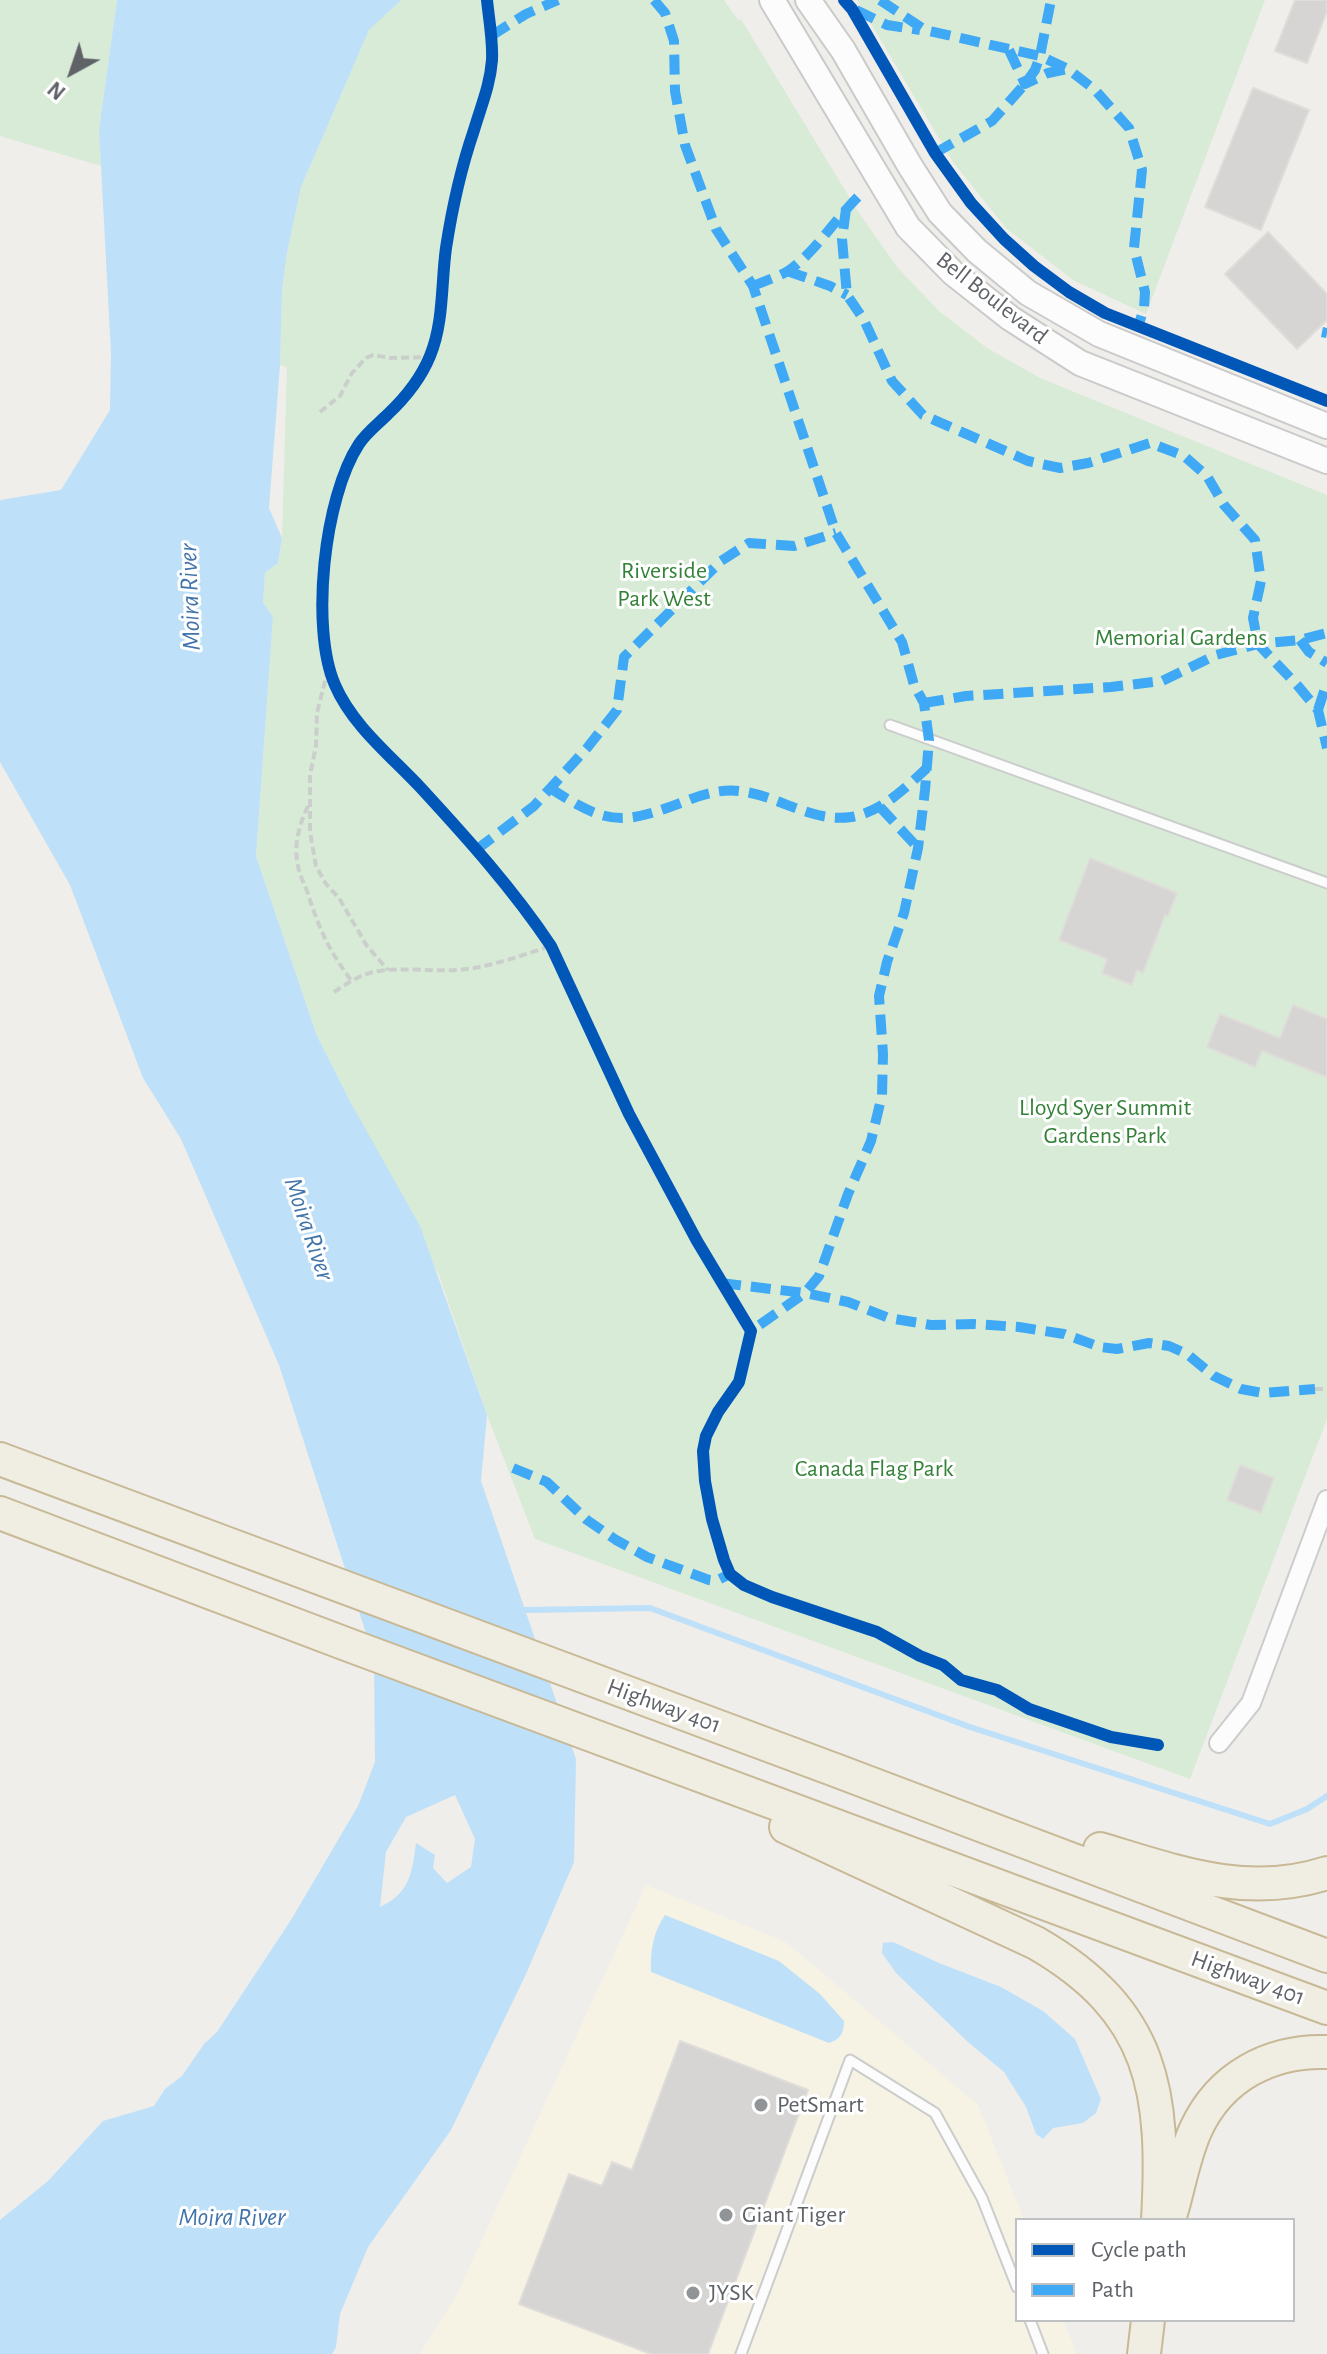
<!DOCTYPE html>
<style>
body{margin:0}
#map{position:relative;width:1327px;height:2354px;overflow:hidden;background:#efeeea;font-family:"Alegreya Sans",sans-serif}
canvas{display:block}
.legend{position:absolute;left:1015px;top:2218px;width:280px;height:104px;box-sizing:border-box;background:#fff;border:2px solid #bfc1c3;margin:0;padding:10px 14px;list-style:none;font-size:24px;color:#5f6368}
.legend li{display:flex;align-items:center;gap:16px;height:40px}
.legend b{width:40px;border:2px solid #bfc1c3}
.north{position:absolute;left:32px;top:32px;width:80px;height:80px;-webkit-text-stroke:6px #fff;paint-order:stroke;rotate:220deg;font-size:22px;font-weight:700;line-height:32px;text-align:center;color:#5f6368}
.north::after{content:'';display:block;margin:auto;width:28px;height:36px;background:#5f6368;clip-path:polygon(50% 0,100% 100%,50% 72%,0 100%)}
</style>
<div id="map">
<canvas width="1327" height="2354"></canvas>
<ul class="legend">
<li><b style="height:10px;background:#0057b8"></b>Cycle path</li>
<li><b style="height:10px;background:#3fa9f5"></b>Path</li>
</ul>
<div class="north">N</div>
</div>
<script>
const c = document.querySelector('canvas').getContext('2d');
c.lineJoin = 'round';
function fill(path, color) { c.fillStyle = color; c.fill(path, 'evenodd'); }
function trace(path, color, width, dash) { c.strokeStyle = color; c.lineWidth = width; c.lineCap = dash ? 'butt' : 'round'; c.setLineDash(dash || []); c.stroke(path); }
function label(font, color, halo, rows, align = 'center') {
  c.font = font + ' "Alegreya Sans",sans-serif'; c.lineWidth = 6; c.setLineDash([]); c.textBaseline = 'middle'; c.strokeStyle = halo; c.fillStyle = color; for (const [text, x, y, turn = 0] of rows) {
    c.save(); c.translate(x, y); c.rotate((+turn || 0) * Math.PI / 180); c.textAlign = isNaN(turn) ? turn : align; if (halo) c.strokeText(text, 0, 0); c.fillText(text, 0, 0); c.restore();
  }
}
fill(new Path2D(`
 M646 1885 786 1942 978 2105 1024 2220H1017V2320H1063L1077 2354H420L457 2294Z`), '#f7f3e4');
fill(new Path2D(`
 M0 0H117L99 129 101 166 0 136Z
 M391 0H724L738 20 741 19 857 210 897 267 939 311 987 348 1040 378 1327 495V1419L1190 1779 535 1539 487 1415 439 1275 317 1036 256 856 273 617 263 602 265 573 278 563 282 538 287 367 280 365 282 290 287 253 301 187 369 30Z
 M857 0H1265L1146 314 1073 280 1006 228 953 162Z`), '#d8ebd6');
fill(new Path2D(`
 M117 0H401L369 30 301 187 287 253 282 290 280 365 269 508 282 538 278 563 265 573 263 602 273 617 256 856 317 1036 351 1103 420 1226 487 1415 481 1481 576 1759 574 1862 526 1974 451 2130 368 2247 340 2314 336 2347 332 2354H0V2220L48 2181 103 2121 154 2106 165 2089 182 2076 204 2044 217 2032 291 1920 358 1806 375 1762 374 1658 279 1365 181 1139 143 1078 70 885 0 762V500L61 490 110 410 111 353 99 129ZM455 1795 475 1839 471 1867 447 1883 433 1868 435 1855 416 1843C412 1873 410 1893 380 1907L386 1852 406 1817Z
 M665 1915 779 1961 820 1994 844 2021C844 2034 840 2039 829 2043L651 1972C650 1952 653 1932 665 1915Z
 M893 1942 939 1963 1001 1987 1043 2011 1075 2039 1101 2099 1096 2113 1083 2123 1053 2128 1043 2139 1036 2134 1026 2107 1004 2072 969 2043 896 1973 882 1953 883 1943Z`), '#bfe0f9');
trace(new Path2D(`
 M525 1610 650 1608 970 1727 1270 1824 1307 1809 1327 1796`), '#bfe0f9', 6);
const building = new Path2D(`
 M1295 0H1327V11L1307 63 1275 51Z
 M1253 88 1309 110 1261 230 1205 207Z
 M1268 232 1327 294V320L1297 349 1225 274Z
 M1090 858 1177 893 1168 916 1165 915 1143 973 1137 970 1132 985 1102 973 1107 959 1059 940Z
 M1293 1005 1327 1019V1077L1262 1051 1255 1067 1207 1047 1220 1014 1280 1038Z
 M1240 1465 1274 1478 1261 1513 1227 1500Z
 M680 2041 808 2090 708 2354H651L519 2304 569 2174 602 2186 612 2162 632 2170Z`);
fill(building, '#d6d5d3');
trace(building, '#deddd9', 2);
const service = new Path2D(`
 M890 725 1327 883
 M1030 2320 1043 2354
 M741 2354 850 2060 935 2113 982 2198 1017 2287`);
const minor = new Path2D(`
 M1219 1743 1251 1703 1327 1500`);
const secondary = new Path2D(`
 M772 0 908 227 953 273 1010 318 1080 363 1327 461
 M808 0 843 50 910 166 940 213 977 251 1028 293 1099 334 1327 426`);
const motorway = new Path2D(`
 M0 1459 835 1770 1327 1956
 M0 1513 346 1644 1327 2008
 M786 1827 1036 1943C1155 2012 1165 2092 1158 2220
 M1100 1849C1177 1872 1247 1899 1327 1873
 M1171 2213C1179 2186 1184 2155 1196 2129 1220 2077 1270 2050 1327 2052
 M1144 2354 1148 2320`);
trace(service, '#cbcccc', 13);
trace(minor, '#cbcccc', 22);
trace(secondary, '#cacacb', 28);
trace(motorway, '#c8b996', 36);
trace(new Path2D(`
 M320 412 340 396 352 373 366 358 373 355 390 358 430 357
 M328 669 317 713 316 746 310 775V832L316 866 326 884 339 898 367 946 388 970
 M308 806C298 827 292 851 300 873 302 881 307 889 309 897 320 931 330 952 351 980
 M334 992C346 984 358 976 373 972 400 966 437 973 467 969 496 965 523 955 551 946
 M1315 1389H1327`), '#cacfcc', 4, [8, 4]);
trace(service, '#fdfcfc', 9);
trace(minor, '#fdfcfc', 18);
trace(secondary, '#fdfcfc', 24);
trace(motorway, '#f0ede3', 32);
trace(new Path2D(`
 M654 0 665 13 674 41 675 91 685 145 716 229 753 286 836 533 902 642 914 685 924 703 929 740 925 790 918 848 904 913 887 962 879 996 883 1054 882 1095 871 1141 848 1194 819 1276 805 1293 751 1331
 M880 0 925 30 1040 56 1068 69 1095 90 1129 128 1142 170 1134 248 1145 292 1144 308 1138 327
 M856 10 887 25 920 30
 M491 36 526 14 558 0
 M1009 50 1025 84 1048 73 1068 69
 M935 153 992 121 1025 84 1035 70 1040 56 1051 0
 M846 209 842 239 847 295 864 320 892 381 923 415 1028 461 1060 468 1088 463 1150 443 1184 456 1207 476 1224 505 1255 540 1261 581 1253 618 1258 644 1298 686 1318 710 1327 748
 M787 271 830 286 847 295
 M753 286C764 281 778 277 788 271 817 251 836 217 862 193
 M1322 332 1327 333
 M1300 640 1309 652 1327 663
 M924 703 966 696 1111 687 1162 681 1216 655 1258 644 1300 640 1327 633
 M1318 710 1327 682
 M550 788C608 826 623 825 686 801 703 794 721 789 739 791 778 795 811 823 851 817 882 812 905 788 927 768
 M880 807 918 848
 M476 850 534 806 587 748 617 710 624 657 721 561 749 543 794 546 836 533
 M721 1283 805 1293 848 1302 889 1318 931 1325 974 1324 1019 1327 1064 1334 1100 1347 1117 1349 1149 1343 1169 1346 1187 1354 1214 1376 1241 1389 1263 1393 1315 1389
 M513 1468 547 1482 587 1520 616 1540 647 1557 709 1580 716 1581 730 1574`), '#3fa9f5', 10, [20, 10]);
trace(new Path2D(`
 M487 0C489 20 493 40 492 60 490 86 481 106 474 130 461 168 452 209 446 248 441 284 444 322 430 356 421 378 405 398 388 414 378 424 366 433 359 444 324 497 310 628 335 685 352 725 391 756 420 787 466 837 513 889 551 946L629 1114 697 1241 751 1331 739 1382 718 1412 706 1436 703 1451 705 1481 712 1519 724 1560 730 1574 744 1585 772 1597 877 1632 920 1656 943 1665 961 1680 997 1690 1029 1709 1111 1737 1158 1745
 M844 0 852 9 935 153 971 203 1004 239 1034 266 1069 292 1105 313 1327 401`), '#0057b8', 12);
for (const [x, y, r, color] of [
 [761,2105,8,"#919496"],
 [726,2215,8,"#919496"],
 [693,2293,8,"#919496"]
]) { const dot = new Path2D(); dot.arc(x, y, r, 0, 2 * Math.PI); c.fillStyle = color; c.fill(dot); trace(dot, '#fff', 3); }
label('24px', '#5f6368', '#fff', [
 ["Bell Boulevard",992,298,38],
 ["Highway 401",664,1706,20],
 ["Highway 401",1248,1978,20]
]);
label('24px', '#348238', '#fff', [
 ["Riverside",664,571],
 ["Park West",664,599],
 ["Memorial Gardens",1181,638],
 ["Lloyd Syer Summit",1105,1108],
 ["Gardens Park",1105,1136],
 ["Canada Flag Park",874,1469]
]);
label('24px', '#5f6368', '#fff', [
 ["PetSmart",777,2105],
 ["Giant Tiger",742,2215],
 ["JYSK",709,2293]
], 'left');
label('italic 26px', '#4174aa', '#fff', [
 ["Moira River",190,597,-92],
 ["Moira River",309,1229,71],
 ["Moira River",232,2217]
]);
</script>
